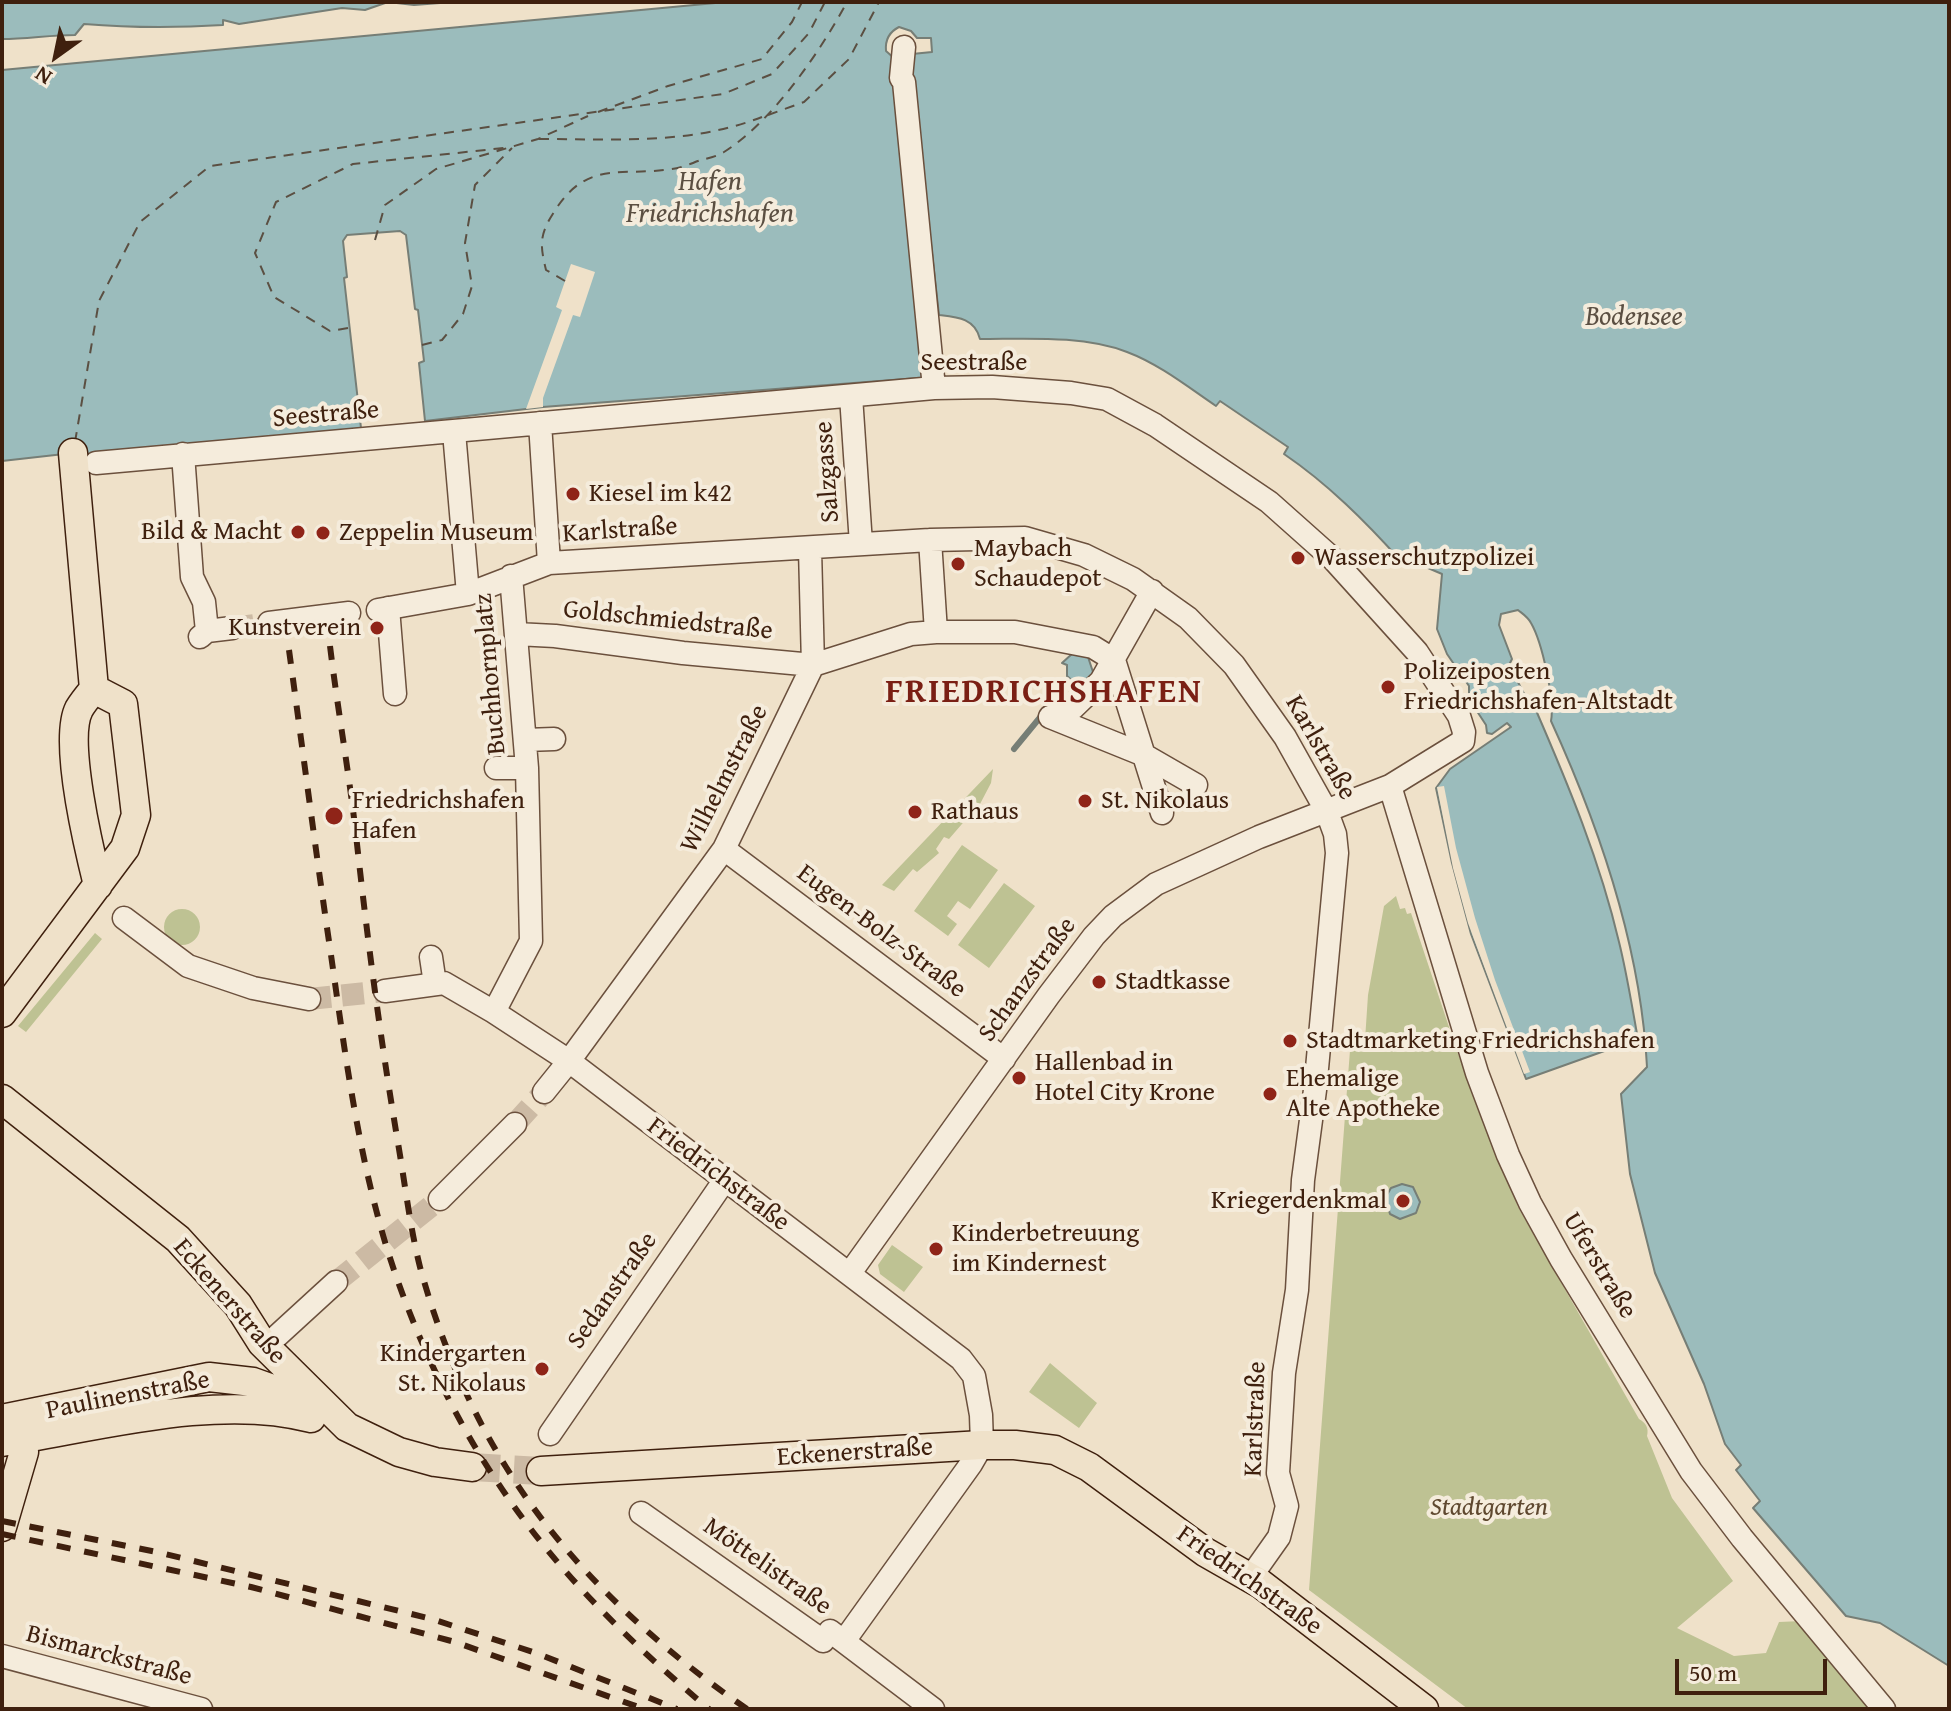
<!DOCTYPE html>
<meta charset="utf-8">
<style>
body{margin:0}
#map{position:relative;width:1951px;height:1711px;overflow:hidden;background:#efe1c9;font-family:"Gentium Book Plus",serif}
canvas{display:block}
.frame{position:absolute;inset:0;border:4px solid #3f200e;pointer-events:none}
.north{position:absolute;left:16px;top:16px;width:80px;height:80px;-webkit-text-stroke:6px #f5ecdc;paint-order:stroke;rotate:213deg;font-size:22px;font-weight:700;line-height:32px;text-align:center;color:#3f200e}
.north::after{content:'';display:block;margin:auto;width:28px;height:36px;background:#3f200e;clip-path:polygon(50% 0,100% 100%,50% 72%,0 100%)}
.scale{position:absolute;left:1675px;top:1659px;width:152px;height:36px;box-sizing:border-box;border:4px solid #3f200e;border-top:0;padding-left:10px;font-size:24px;line-height:28px;white-space:nowrap;color:#3f200e;-webkit-text-stroke:6px #f5ecdc;paint-order:stroke}
</style>
<div id="map">
<canvas width="1951" height="1711"></canvas>
<div class="frame"></div>
<div class="north">N</div>
<div class="scale">50 m</div>
</div>
<script>
const c = document.querySelector('canvas').getContext('2d');
c.lineJoin = 'round';
function fill(path, color) { c.fillStyle = color; c.fill(path, 'evenodd'); }
function trace(path, color, width, dash) { c.strokeStyle = color; c.lineWidth = width; c.lineCap = dash ? 'butt' : 'round'; c.setLineDash(dash || []); c.stroke(path); }
function label(font, color, halo, rows, align = 'center') {
  c.font = font + ' "Gentium Book Plus",serif'; c.lineWidth = 8; c.setLineDash([]); c.textBaseline = 'middle'; c.strokeStyle = halo; c.fillStyle = color; for (const [text, x, y, turn = 0] of rows) {
    c.save(); c.translate(x, y); c.rotate((+turn || 0) * Math.PI / 180); c.textAlign = isNaN(turn) ? turn : align; if (halo) c.strokeText(text, 0, 0); c.fillText(text, 0, 0); c.restore();
  }
}
fill(new Path2D(`
 M993 769 991 783 980 804 973 801 965 814 968 817 949 839 944 837 936 849 939 853 917 872 913 869 894 891 882 885Z
 M962 845 998 870 970 909 958 901 947 916 957 924 948 936 914 911Z
 M1004 883 1035 906 989 968 958 945Z
 M1396 896 1400 909 1405 908 1407 914 1411 913 1458 1054 1518 1207 1639 1419C1646 1423 1649 1428 1647 1436L1672 1498 1733 1581 1677 1628 1734 1656 1766 1653 1779 1622 1802 1621 1867 1705 1865 1709H1468L1309 1590 1351 1037 1365 1040 1368 995 1384 906Z
 M164 927a18 18 0 1 1 36 0a18 18 0 1 1-36 0Z
 M95 933 102 939 26 1032 18 1026Z
 M892 1245 923 1267 904 1292 880 1274 878 1265Z
 M1050 1363 1097 1403 1079 1428 1029 1392Z`), '#bec293');
const water = new Path2D(`
 M2 2H453L414 5 388 2 365 10 342 8 239 24 223 20V25C176 28 132 28 84 24L75 35C50 35 27 39 2 39Z
 M726 2H1949V1666L1880 1623 1846 1616 1753 1508 1760 1501 1736 1470 1741 1465 1725 1444 1704 1384 1655 1273 1630 1174 1621 1094 1647 1067C1641 948 1600 828 1551 721 1555 700 1542 642 1531 623 1528 617 1523 614 1518 610L1501 614 1499 625 1512 659 1509 665 1531 707 1535 708C1568 784 1600 861 1619 942 1627 974 1632 1007 1638 1039L1526 1079 1471 934 1452 863 1436 788 1450 769 1511 727 1507 723 1492 734 1487 733 1486 725 1469 699V686L1447 654 1437 629 1442 574 1407 559 1401 561C1365 521 1328 484 1284 454L1288 447 1220 401 1216 406C1188 387 1159 364 1127 352 1083 335 1027 339 980 339 975 318 957 317 939 315L910 58 912 54 932 52 931 38H917L911 31 899 27C889 32 885 40 886 51L895 59 931 377 543 407 425 421 419 363 424 361 418 310 415 309 406 235 400 231 347 235 343 241 347 277 344 278 361 428 329 433 101 455 73 453 2 461V70Z
 M1073 653 1088 657 1093 672 1098 675 1085 685 1076 684 1067 676V665L1062 663Z
 M1402 1184 1413 1187 1420 1202 1416 1213 1400 1219 1390 1214 1385 1198 1391 1188Z`);
fill(water, '#9bbcbc');
trace(water, '#767e76', 2);
fill(new Path2D(`
 M571 264 595 272 580 317 573 315 543 398V407L526 409 562 310 556 307Z
 M1444 786 1456 848 1475 918 1495 980 1530 1072 1524 1074 1468 923 1453 868 1437 787Z`), '#efe1c9');
trace(new Path2D(`
 M1014 749 1042 715`), '#767e76', 6);
trace(new Path2D(`
 M598 112 668 86 762 59 792 22 802 2
 M768 115 804 102 849 59 879 2
 M539 139C615 139 690 145 762 117
 M375 240 385 205 436 169 538 139 588 116
 M565 281 546 270C540 245 539 235 554 212 587 159 620 177 672 169 682 168 692 163 701 160 709 158 718 156 724 152 773 121 820 52 847 2
 M348 328 330 331 274 297 255 253 276 202 353 164 504 148
 M422 345 442 340 463 314 472 286 465 243 475 185 512 148
 M75 442 99 301 140 222 210 166 723 94 772 74 809 33 825 2`), '#5b4f42', 2, [10, 8]);
trace(new Path2D(`
 M232 628 269 623
 M309 999 385 991
 M515 1124 544 1092
 M336 1282 440 1199`), '#ccbaa4', 22, [22, 11]);
trace(new Path2D(`
 M472 1467 541 1471`), '#ccbaa4', 28, [28, 14]);
const minor = new Path2D(`
 M904 47 901 78 904 82 934 388
 M851 396 861 544
 M540 423 549 563
 M454 432 468 594
 M183 454 192 577 204 602 207 631
 M96 463 934 388 992 387 1071 393 1107 399 1155 425 1269 502 1333 559 1417 652 1459 716 1464 732 1463 741 1390 786 1259 837 1156 884 1113 916 1094 936 1049 995 850 1273
 M930 540 936 632
 M388 608 395 694
 M378 610 468 594 549 563 930 540 1025 538 1084 555 1133 579 1188 618 1234 665 1285 737 1327 812 1335 834 1337 853 1315 1090 1303 1180 1297 1290 1284 1373 1278 1473 1287 1506 1279 1537 1250 1578
 M269 623 349 613
 M516 634 555 636 683 653 813 665 810 549
 M200 637 207 631 232 628
 M1050 717 1073 708 1101 681 1152 591
 M1050 717 1144 755 1196 785
 M525 740 554 739
 M496 768H527
 M1390 786 1477 1073 1508 1155 1530 1203 1561 1259 1691 1471 1742 1538 1884 1709
 M724 849 1004 1059
 M124 918 188 966 253 988 309 999
 M431 957 435 984
 M385 991 444 983 494 1012 569 1061 961 1359 974 1376 981 1415 982 1445 971 1464 844 1641
 M494 1012 531 941 527 768 511 576
 M544 1092 569 1061 724 849 813 665 911 634 936 632H1015L1093 647 1114 660 1162 813
 M440 1199 515 1124
 M277 1336 336 1282
 M550 1434 724 1181
 M641 1513 823 1641 830 1631 933 1709
 M2 1656 201 1709`);
const major = new Path2D(`
 M73 453 94 689
 M2 1013 125 848 136 815 123 704 94 689C89 695 83 702 79 709 63 740 89 849 98 885
 M2 1099 178 1239 238 1305 262 1343 347 1427 399 1452 435 1462 472 1467
 M2 1419 209 1377 253 1382 303 1400 319 1410
 M2 1442C98 1427 217 1393 311 1418
 M541 1471 982 1445H1015L1055 1450 1089 1467 1205 1552 1261 1584 1424 1709
 M2 1527 24 1452 23 1439`);
trace(minor, '#6b503d', 25);
trace(major, '#3f200e', 31);
trace(minor, '#f5ecdc', 22);
trace(major, '#efe1c9', 28);
trace(new Path2D(`
 M330 646C338 712 350 778 357 844 368 944 381 1043 398 1143 405 1184 410 1227 420 1267 439 1337 468 1406 506 1467 565 1563 654 1645 747 1709
 M289 650C303 752 316 854 331 955 344 1046 356 1139 381 1228 404 1311 448 1409 496 1480 554 1569 628 1641 709 1709
 M2 1521 157 1552 432 1619 536 1653 677 1709
 M2 1534 251 1587 455 1642 644 1709`), '#3f200e', 6, [14, 14]);
for (const [x, y, r, color] of [
 [573,494,8,"#8f2418"],
 [298,532,8,"#8f2418"],
 [323,533,8,"#8f2418"],
 [1298,558,8,"#8f2418"],
 [958,564,8,"#8f2418"],
 [377,628,8,"#8f2418"],
 [1388,687,8,"#8f2418"],
 [1085,801,8,"#8f2418"],
 [915,812,8,"#8f2418"],
 [334,816,10,"#8f2418"],
 [1099,982,8,"#8f2418"],
 [1290,1041,8,"#8f2418"],
 [1019,1078,8,"#8f2418"],
 [1270,1094,8,"#8f2418"],
 [1403,1201,8,"#8f2418"],
 [936,1249,8,"#8f2418"],
 [542,1369,8,"#8f2418"]
]) { const dot = new Path2D(); dot.arc(x, y, r, 0, 2 * Math.PI); c.fillStyle = color; c.fill(dot); trace(dot, '#f5ecdc', 3); }
label('26px', '#3f200e', '#f5ecdc', [
 ["Seestraße",974,363],
 ["Seestraße",326,415,-5],
 ["Salzgasse",828,472,-94],
 ["Karlstraße",620,531,-4],
 ["Goldschmiedstraße",668,621,6],
 ["Buchhornplatz",491,674,-95],
 ["Karlstraße",1320,748,60],
 ["Wilhelmstraße",725,779,-63],
 ["Eugen-Bolz-Straße",881,932,37],
 ["Schanzstraße",1028,980,-54],
 ["Friedrichstraße",718,1175,37],
 ["Uferstraße",1599,1266,59],
 ["Sedanstraße",613,1291,-55],
 ["Eckenerstraße",229,1302,49],
 ["Paulinenstraße",128,1396,-11],
 ["Karlstraße",1256,1419,-88],
 ["Eckenerstraße",855,1453,-4],
 ["Möttelistraße",767,1567,35],
 ["Friedrichstraße",1249,1581,35],
 ["Bismarckstraße",109,1656,15]
]);
label('26px', '#3f200e', '#f5ecdc', [
 ["Kiesel im k42",589,494],
 ["Bild & Macht",282,532,"right"],
 ["Zeppelin Museum",339,533],
 ["Maybach",974,549],
 ["Schaudepot",974,579],
 ["Wasserschutzpolizei",1314,558],
 ["Kunstverein",361,628,"right"],
 ["Polizeiposten",1404,672],
 ["Friedrichshafen-Altstadt",1404,702],
 ["Friedrichshafen",352,801],
 ["Hafen",352,831],
 ["St. Nikolaus",1101,801],
 ["Rathaus",931,812],
 ["Stadtkasse",1115,982],
 ["Stadtmarketing Friedrichshafen",1306,1041],
 ["Hallenbad in",1035,1063],
 ["Hotel City Krone",1035,1093],
 ["Ehemalige",1286,1079],
 ["Alte Apotheke",1286,1109],
 ["Kriegerdenkmal",1387,1201,"right"],
 ["Kinderbetreuung",952,1234],
 ["im Kindernest",952,1264],
 ["Kindergarten",526,1354,"right"],
 ["St. Nikolaus",526,1384,"right"]
], 'left');
label('italic 26px', '#5f482f', '#f5ecdc', [
 ["Stadtgarten",1489,1508]
]);
label('italic 28px', '#5b4f42', '#f5ecdc', [
 ["Hafen",710,183],
 ["Friedrichshafen",710,215],
 ["Bodensee",1634,318]
]);
c.letterSpacing = '2px';
label('bold 34px', '#7a1f14', '#f5ecdc', [
 ["FRIEDRICHSHAFEN",1044,693]
]);
c.letterSpacing = '0px';
</script>
